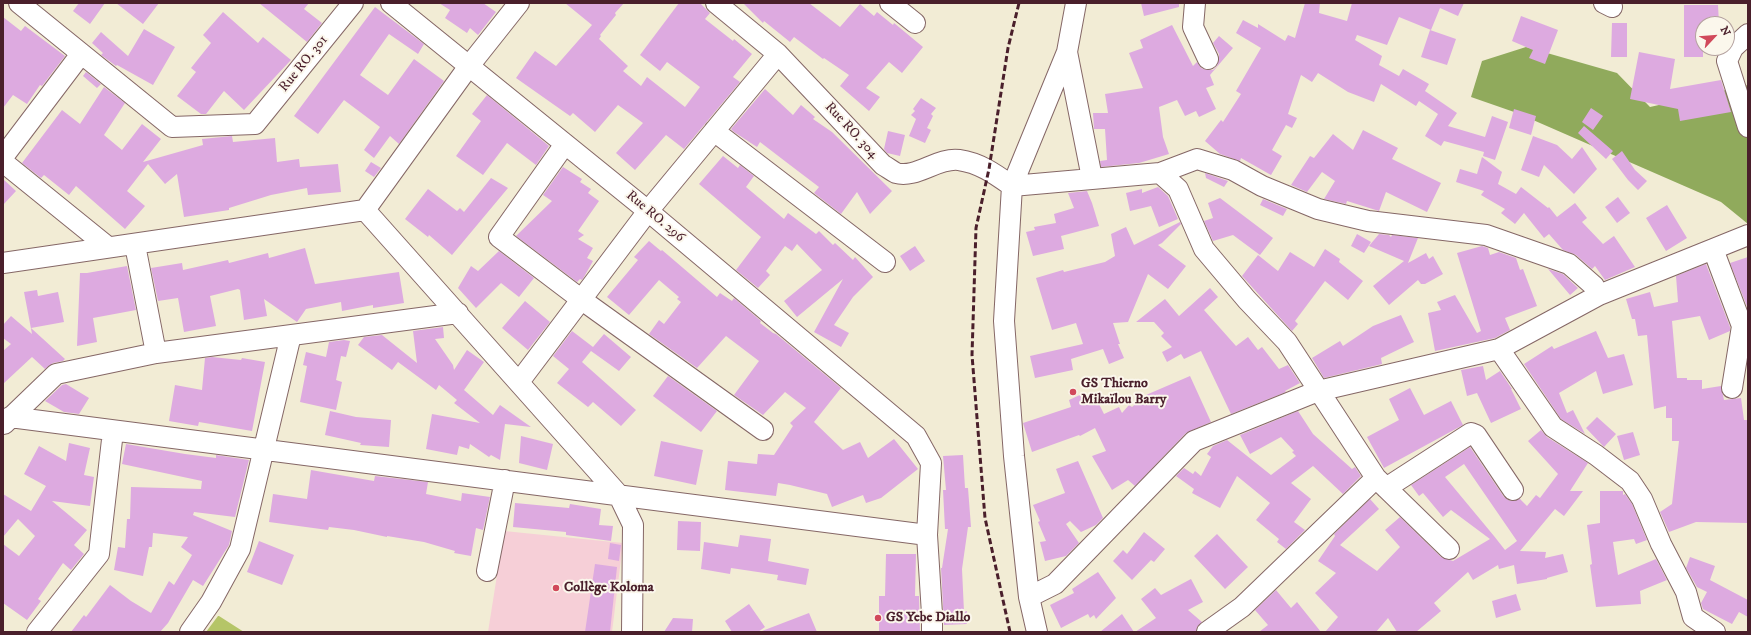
<!DOCTYPE html>
<meta charset="utf-8">
<style>
body{margin:0}
#map{position:relative;width:1751px;height:635px;overflow:hidden;background:#f2ecd5;font-family:"IM FELL DW Pica",serif}
canvas{display:block}
.frame{position:absolute;inset:0;border:4px solid #4a1f2b;pointer-events:none}
.north{position:absolute;left:1695px;top:16px;width:40px;height:40px;box-sizing:border-box;background:#fbf7ec;border:1px solid #b4a19f;border-radius:50%;rotate:64deg;font-size:11px;font-weight:700;line-height:16px;text-align:center;color:#4a1f2b}
.north::after{content:'';display:block;margin:auto;width:14px;height:18px;background:#d1495b;clip-path:polygon(50% 0,100% 100%,50% 72%,0 100%)}
</style>
<div id="map">
<canvas width="1751" height="635"></canvas>
<div class="frame"></div>
<div class="north">N</div>
</div>
<script>
const c = document.querySelector('canvas').getContext('2d');
c.lineJoin = 'round';
function fill(path, color) { c.fillStyle = color; c.fill(path, 'evenodd'); }
function trace(path, color, width, dash) { c.strokeStyle = color; c.lineWidth = width; c.lineCap = dash ? 'butt' : 'round'; c.setLineDash(dash || []); c.stroke(path); }
function label(font, color, halo, rows, align = 'center') {
  c.font = font + ' "IM FELL DW Pica",serif'; c.lineWidth = 4; c.setLineDash([]); c.textBaseline = 'middle'; c.strokeStyle = halo; c.fillStyle = color; for (const [text, x, y, turn = 0] of rows) {
    c.save(); c.translate(x, y); c.rotate((+turn || 0) * Math.PI / 180); c.textAlign = isNaN(turn) ? turn : align; if (halo) c.strokeText(text, 0, 0); c.fillText(text, 0, 0); c.restore();
  }
}
fill(new Path2D(`
 M504 531 623 543 612 632H488Z`), '#f6cfd7');
fill(new Path2D(`
 M218 616H219L244 632H206Z`), '#b5c567');
fill(new Path2D(`
 M1526 47 1617 73 1650 107 1748 85V224L1721 202 1517 113 1471 97 1482 61Z`), '#90aa5c');
fill(new Path2D(`
 M79 3H105L90 24 73 11Z
 M116 3H159L143 24Z
 M259 3H309L304 9 322 23 307 42Z
 M439 3H483L496 12 478 35 470 28 467 33 445 18 450 10Z
 M565 3H624L615 13 616 15 600 35 601 36 599 39 628 66 623 71 641 86 647 77 685 107 700 87 667 62 660 71 640 55 679 3H700L710 13 705 19 733 41 734 39 752 54 733 77 740 82 684 149 666 135 635 170 616 153 643 123 618 105 595 132 573 113 570 116 516 78 535 51 556 66 592 25Z
 M743 3H809L840 27 860 4 874 16 877 12 893 25 894 23 923 47 902 73 889 62 866 88 880 97 869 111 840 86 849 75 824 58 823 59 794 37 790 42 764 21 763 23Z
 M1141 3H1179V7L1144 16Z
 M1305 3H1320L1319 13 1347 21 1352 3H1464L1458 16 1440 8 1431 30 1399 17 1387 45 1357 35 1355 40 1382 56 1379 65 1399 76 1403 69 1429 84 1425 91 1457 113 1448 126 1485 137 1492 116 1508 122 1495 160 1483 156 1484 152 1444 141 1441 146 1425 136 1438 114 1419 101 1416 106 1381 84 1374 102 1348 92 1318 73 1312 82 1301 75 1288 114 1297 118 1292 128 1286 125 1272 150 1282 156 1271 175 1241 158 1240 161 1220 154 1205 141 1221 120 1223 122 1241 94 1236 91 1261 48 1236 33 1243 20 1258 28V24L1285 41 1288 35 1295 38Z
 M1684 5H1718L1719 24H1703V57H1684Z
 M375 7 424 44 418 54 389 34 360 75 388 95 414 59 444 81 399 144 390 136 374 158 364 150 380 127 344 100 318 134 294 116Z
 M223 12 258 43 263 37 291 60 244 110 224 91 206 114H201L177 96 196 72 191 68 211 43 203 35Z
 M1521 16 1558 30 1545 64 1529 58 1533 50 1512 41Z
 M3 17 21 31 25 26 65 56 42 86 40 85 27 104 13 95 3 108Z
 M1612 23H1627V57H1611Z
 M1172 25 1193 66 1197 62 1201 68 1207 70H1213L1217 66 1219 60V54L1213 43 1219 36 1233 48 1210 75 1214 85 1206 88 1216 109 1199 117 1196 111 1185 116 1177 100 1159 107 1163 137 1169 154 1139 163 1101 167 1100 161 1107 160 1105 129H1094L1093 113H1108L1105 94 1143 88 1129 53 1143 48 1140 40Z
 M144 29 175 47 153 85 117 65 116 66 101 55 103 53 92 43 101 32 128 56Z
 M1430 30 1456 39 1447 65 1421 57Z
 M1639 52 1675 59 1670 89 1721 80 1731 112 1680 121 1678 109 1630 99Z
 M86 72 101 84 97 88 83 76Z
 M104 87 125 103 104 135 122 150 142 124 161 139 143 162 203 145 202 139 232 136 233 142 275 138 277 162 299 159 300 167 338 164 341 192 308 195 307 188 271 195 229 208V210L184 217 177 174 165 184 148 164 127 191 145 206 125 229 76 186 69 195 44 175 41 178 22 163 62 110 80 124Z
 M765 89 793 115 801 105 815 117 813 119 832 132 892 191 870 214 857 192 841 214 814 193 819 187 790 165 760 142 757 147 734 132 731 129Z
 M487 95 549 146 536 165 507 143 483 175 456 156 481 121 472 114Z
 M921 98 936 108 931 114 933 116 927 128 931 130 925 143 909 136 916 119 911 115 915 111 913 109Z
 M1591 108 1603 116 1593 130 1582 122Z
 M1514 109 1536 116 1531 135 1509 128Z
 M1584 126 1613 151 1606 159 1578 133Z
 M1363 130 1398 148 1392 159 1441 183 1427 212 1386 192 1379 211 1347 201 1346 204 1324 199 1335 181 1322 172 1307 192 1291 185 1310 156 1314 158 1333 134 1353 150Z
 M888 131 905 135 900 156 887 153 884 149Z
 M1533 136 1557 145 1572 159 1582 147 1597 169 1574 194 1544 165 1539 177 1521 170Z
 M1622 151 1635 170 1647 181 1638 190 1628 180 1612 159Z
 M723 156 738 168 740 165 754 176 746 187 784 219 788 213 816 234 819 231 833 245 835 243 853 260 855 257 873 277 853 297 834 325 849 333 841 347 814 332 843 279 797 317 784 301 822 270 797 244 792 251 785 246 766 271 770 275 758 288 736 270 761 237 699 184Z
 M1482 157 1502 172 1498 184 1516 194 1521 187 1548 208 1549 207 1557 217 1575 203 1587 218 1582 222 1603 244 1614 236 1635 267 1605 280 1595 266 1592 269 1576 255 1563 250 1549 234 1544 238 1524 213 1515 224 1501 213 1505 209 1481 195 1484 191 1456 182 1460 169 1477 174Z
 M371 162 381 168 374 177 365 171Z
 M563 167 582 179 580 182 591 189 588 193 599 201 578 231 584 235 578 239 593 248 587 258 593 261 584 277 582 280 580 279 577 282 516 236 552 201 543 195Z
 M1205 173 1228 181 1224 187 1206 178Z
 M491 178 508 188 452 255 429 235 428 237 405 219 428 189 457 211 460 208 464 212Z
 M3 179 16 191 3 205Z
 M1158 187 1168 196 1178 219 1159 227 1151 206 1130 211 1126 193 1142 189V193Z
 M1087 191 1092 203 1099 226 1061 236 1064 249 1033 256 1026 232 1035 230 1034 227 1056 223 1054 214 1074 208 1068 193Z
 M1618 197 1630 213 1617 223 1605 207Z
 M1220 198 1273 238 1260 255 1233 235 1213 241 1204 221 1213 218 1208 203Z
 M1263 199 1287 209 1283 216 1260 205Z
 M1667 205 1687 238 1666 251 1646 218Z
 M1180 222 1181 224 1162 243 1158 245 1186 266 1168 289 1148 274 1128 322 1113 323 1120 344H1118L1124 358 1109 364 1103 349 1071 359 1073 370 1035 378 1030 356 1083 344 1076 323 1052 330 1036 278 1063 270 1064 272 1105 262 1115 256 1111 234 1126 227 1134 245Z
 M1357 234 1371 242 1364 253 1351 246Z
 M1379 234 1389 235 1391 237 1392 235 1418 238 1408 263 1426 253 1429 259 1433 256 1443 274 1425 284H1421L1418 280 1389 305 1373 286 1404 261 1369 246Z
 M649 241 661 251 662 250 717 297 720 293 732 301 734 298 761 321 760 323 773 333 776 334 841 388 814 422 843 450 860 442 868 458 894 439 918 469 881 498 866 503 863 495 832 507 827 494 790 485 778 483 776 496 725 490 728 461 757 464 758 454 774 455 793 426 790 423 806 408 785 392 763 415 734 395 759 361 726 336 697 368 649 334 659 320 664 324 681 302 677 299 679 297 659 280 629 315 607 297 638 260 634 257Z
 M915 246 925 261 910 271 900 256Z
 M1482 246 1488 248 1490 255 1499 252 1516 258 1520 270 1523 269 1537 306 1505 318 1510 330 1495 338 1435 351 1428 313 1441 310 1437 302 1455 295 1477 333 1481 331 1457 253Z
 M305 248 315 284 399 272 404 303 373 308V305L342 311 341 302 306 309 297 322 264 299 267 316 244 320 240 290 238 289 210 296 216 326 184 332 178 298 158 301 151 268 182 263 183 270 228 260 229 263 268 253 269 258Z
 M1325 249 1340 259 1339 262 1363 281 1348 300 1325 281 1295 321 1298 324 1292 331 1242 276 1258 255 1278 271 1290 252 1314 267Z
 M499 251 534 278 519 297 501 283 476 308 458 288 471 266 478 271Z
 M1748 257V309L1730 263Z
 M1706 264 1730 327V331L1709 340 1700 316 1672 321 1677 378H1687V380H1702V389L1721 386 1724 400 1741 398 1744 420H1748V523L1696 522 1669 532 1660 512 1672 504 1679 441H1672V418H1666V406L1654 409 1647 335 1638 336 1635 319H1632L1626 299 1650 292 1654 307 1678 302 1676 276Z
 M127 266 136 310 93 318 97 342 77 346 80 273H87Z
 M1548 269 1563 274 1578 288 1570 295Z
 M1210 288 1218 297 1204 310 1236 346 1248 337 1258 350 1262 347 1279 369 1288 365 1300 383 1285 391 1286 392 1231 414 1201 351 1184 359 1181 354 1167 362 1162 352 1172 347 1161 336 1164 333 1154 322H1136L1165 299 1179 316Z
 M37 290 38 296 58 292 64 322 31 328 65 359 63 361 53 363 45 369 32 357 3 384V351L11 344 3 338V325L11 316 32 334 24 292Z
 M525 301 550 322 528 350 502 328Z
 M1401 315 1414 342 1381 358 1382 364 1324 378 1312 358 1340 341 1343 346 1373 326Z
 M443 327 444 338 435 339 453 365 454 370 467 350 484 362 464 390 493 415 500 405 531 427 505 424 500 460 491 455 489 457 470 444 469 449 459 446 457 455 426 449 432 414 480 423 454 403 457 400 439 385 436 390 398 362 392 370 358 345 364 337 382 335 417 363 413 331Z
 M572 331 593 347 604 334 631 357 619 371 591 351 582 362 636 410 621 426 593 402 588 407 557 383 569 369 553 356Z
 M1596 331 1608 358 1624 354 1633 385 1603 394 1596 371 1559 393 1567 413 1573 410 1585 434 1561 419 1524 364 1552 346 1554 349Z
 M344 340 350 341 346 357 341 356 336 380 342 382 336 410 300 402 307 366 303 365 306 352 326 357 329 342Z
 M212 357 241 360 242 358 265 362 252 431 199 422 198 426 169 421 175 385 202 390 205 358Z
 M1483 366 1486 380 1500 371 1512 389H1511L1521 409 1491 423 1477 393 1467 396 1461 370Z
 M668 376 717 411 701 432 653 396Z
 M1190 376 1211 422 1186 433 1135 486 1128 480 1112 490 1092 456 1106 451 1095 428 1080 436 1079 435 1032 452 1023 423 1071 407 1069 400 1082 394 1083 397 1093 392 1104 414 1119 407 1122 413 1129 405 1132 407 1146 395Z
 M66 384 89 398 79 414 64 412 45 401 62 385Z
 M1410 388 1424 415 1451 401 1463 425 1384 468 1367 437 1399 420 1389 399Z
 M330 411 356 417 391 420 389 447 360 445 361 443 325 435Z
 M1298 411 1313 434 1352 469 1355 467 1361 476 1343 494 1313 466 1291 483 1311 499 1294 522 1305 530 1286 549 1277 542 1279 539 1256 520 1270 503 1237 476 1220 508 1192 493 1194 489 1176 476 1184 468 1193 474 1195 471 1201 476 1211 457 1207 454 1213 446 1227 440 1271 475 1296 456 1292 452 1294 451 1281 437 1250 454 1240 435Z
 M1597 417 1616 434 1604 447 1586 428Z
 M1541 430 1547 437 1588 463 1570 491H1583L1564 516 1555 509 1520 551 1546 552 1545 558 1563 554 1568 572 1547 578V579L1517 584 1514 565 1499 569 1498 565 1473 580 1468 572 1434 603 1441 611 1416 632H1397L1388 618 1376 632H1325L1338 617 1315 593 1336 573 1318 561 1335 536 1334 534 1370 499 1379 509 1340 545 1377 571 1400 547 1385 530 1400 517 1441 557 1453 561 1490 539 1451 510 1443 517 1423 493 1419 496 1411 485 1470 447 1504 497 1508 500 1513 501 1520 499 1527 506 1536 495 1540 498 1558 474 1528 441ZM1464 464 1517 541 1505 550 1494 536 1492 538 1494 536 1445 477Z
 M1633 432 1640 455 1624 460 1617 436Z
 M521 436 553 444 547 470 519 463Z
 M661 441 703 450 696 485 654 476Z
 M69 443 90 448 84 475 94 477 90 506 52 501 87 530 74 545 84 554 71 570 63 563 38 599 41 601 27 620 3 603V544L19 556 35 536 18 519 3 537V494L31 511 46 486 24 474 39 446 66 461Z
 M126 444 185 454 216 458V455L249 460 235 517 194 512 193 515 232 531 229 545 203 586 193 580 168 623 160 632H71L84 615 86 617 110 585 131 601 151 613 169 581 174 585 192 555 181 547 188 537 153 533 152 547H149L143 576 114 570 118 547 125 548 127 519H130L131 487 201 489 202 481 122 464Z
 M963 455 965 488H968L971 527H968L962 569 964 612 967 611V624L944 625 941 568H942L948 529H945L943 490H946L943 456Z
 M1078 461 1103 518 1096 525 1081 532 1070 521 1066 524 1079 543 1066 556 1045 561 1040 542 1046 541 1038 522 1040 521 1033 505 1065 493 1056 469Z
 M311 470 374 481 375 476 428 482 426 494 461 501 462 493 490 497 483 530 476 528 471 556 454 553 455 551 424 542 387 536V537L354 530 329 527 328 530 269 522 273 494 307 499Z
 M1600 491H1623V495L1625 494 1632 504 1647 540 1636 544 1634 539 1613 542 1618 575 1656 559 1667 580 1640 591 1641 604 1596 607 1590 565 1592 564 1587 525 1600 523Z
 M515 503 569 508 570 504 601 509 599 525 613 526 611 541 566 535V532L513 527Z
 M678 521 701 522 700 551 677 550Z
 M1144 532 1165 549 1154 562 1151 560 1132 580 1113 561 1123 550 1127 554Z
 M1217 534 1248 567 1225 589 1194 556Z
 M740 535 771 539 768 561 809 569 806 585 777 580 778 575 731 568 730 574 701 569 704 542 738 547Z
 M259 541 294 555 282 585 247 572Z
 M610 543 621 545 619 561 608 559Z
 M886 554H916L915 596H919L920 632H879V596H885Z
 M1690 557 1715 566 1710 580 1748 600V617L1739 612 1732 624 1703 609 1701 603 1707 592 1697 587 1686 568Z
 M595 564 617 567 610 632H585Z
 M1098 572 1116 598 1096 619 1094 615 1090 618 1088 614 1061 628 1050 605 1074 593 1072 589Z
 M1191 579 1203 602 1188 610 1202 622 1197 627 1196 632H1135L1156 618 1141 599 1155 588 1161 595Z
 M1276 590 1291 608 1297 602 1321 632H1259L1268 625 1255 610Z
 M1516 594 1521 610 1496 618 1492 601Z
 M749 604 765 627 758 632H732L725 621Z
 M809 613 817 632H762V631Z
 M1122 614 1134 632H1100Z
 M673 618 693 619 692 632H664Z`), '#ddaae0');
const minor = new Path2D(`
 M19 3 172 127 255 124 353 3
 M391 3 648 211 916 436 931 463 927 535 932 614V632
 M519 3 469 66 365 210 618 494 633 525 632 632
 M716 3 778 54 883 165C887 167 892 171 896 173 916 179 938 157 959 160 980 163 995 174 1012 186L1160 173 1178 189 1204 249 1247 300 1287 342 1376 478
 M890 3 915 23
 M1076 3 1067 52 1012 186 1004 321 1014 456 1029 597 1055 584 1194 441 1318 391 1499 349 1599 295 1748 235
 M1195 3 1193 27 1208 59
 M1604 3 1612 7
 M1748 34 1733 48 1727 61 1748 127
 M1067 52 1092 178
 M714 131 885 262
 M565 144 499 237 582 300 763 430
 M3 157 81 54
 M3 162 108 247
 M1160 173 1197 159 1233 170 1262 186 1318 209 1368 221 1486 235 1569 264 1594 286 1599 295
 M135 245 156 353
 M1713 249 1742 326 1732 388
 M3 263 365 210
 M1499 349 1553 427 1596 455 1630 481 1642 499 1661 544 1686 592 1693 617 1715 632
 M519 382 648 211 778 54
 M10 417 927 535
 M4 424 56 374 156 353 458 313
 M1386 488 1471 433 1476 435 1513 490
 M487 571 505 480
 M1029 597 1037 632
 M37 632 99 554 113 431
 M190 632 211 602 240 549 291 335
 M1207 632 1242 607 1376 478 1449 549`);
trace(minor, '#856766', 22);
trace(minor, '#fff', 20);
trace(new Path2D(`
 M1010 632 985 518 972 355 976 228 989 169 1008 48 1019 3`), '#4a1f2b', 3, [6, 3]);
for (const [x, y, r, color] of [
 [1073,392,4,"#d1495b"],
 [556,588,4,"#d1495b"],
 [878,618,4,"#d1495b"]
]) { const dot = new Path2D(); dot.arc(x, y, r, 0, 2 * Math.PI); c.fillStyle = color; c.fill(dot); trace(dot, '#fbf7ec', 1.5); }
label('14px', '#4a1f2b', '#fbf7ec', [
 ["Rue RO. 301",304,64,-51],
 ["Rue RO. 304",851,131,47],
 ["Rue RO. 296",655,217,40]
]);
label('bold 14px', '#4a1f2b', '#fbf7ec', [
 ["GS Thierno",1081,384],
 ["Mikaïlou Barry",1081,400],
 ["Collège Koloma",564,588],
 ["GS Yebe Diallo",886,618]
], 'left');
</script>
